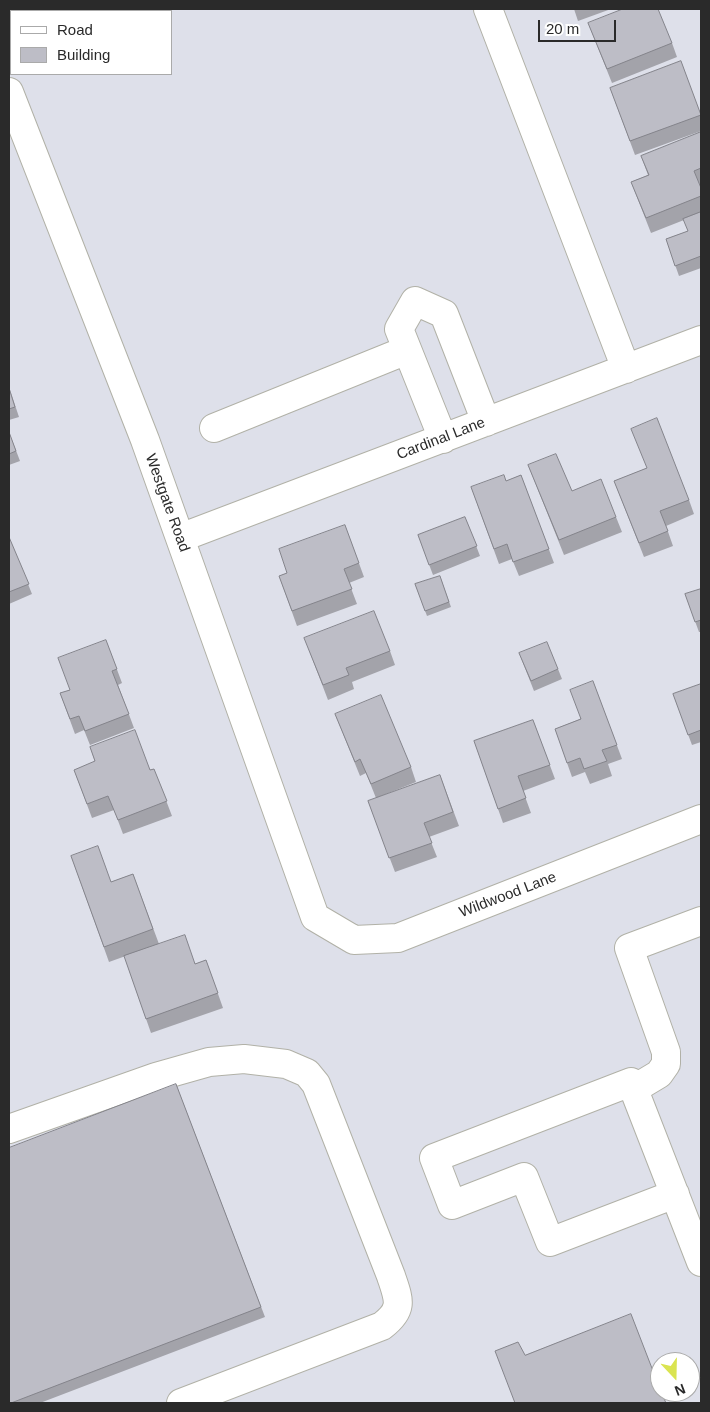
<!DOCTYPE html>
<style>
body{margin:0}
#map{position:relative;width:710px;height:1412px;overflow:hidden;background:#dee0ea;font-family:Arial,sans-serif}
canvas{display:block}
.frame{position:absolute;inset:0;border:10px solid #2a2a2a;pointer-events:none}
.legend{position:absolute;left:10px;top:10px;width:162px;height:65px;box-sizing:border-box;background:#fff;border:1px solid #aaa;margin:0;padding:6px 9px;list-style:none;font-size:15px;color:#2a2a2a}
.legend li{display:flex;align-items:center;gap:10px;height:25px}
.legend b{width:25px;border:1px solid #aaa}
.north{position:absolute;left:650px;top:1352px;width:50px;height:50px;box-sizing:border-box;background:#fff;border:1px solid #aaa;border-radius:50%;rotate:159deg;font-size:14px;font-weight:700;line-height:20px;text-align:center;color:#2a2a2a}
.north::after{content:'';display:block;margin:auto;width:18px;height:22px;background:#dae451;clip-path:polygon(50% 0,100% 100%,50% 72%,0 100%)}
.scale{position:absolute;left:538px;top:20px;width:78px;height:22px;box-sizing:border-box;border:2px solid #2a2a2a;border-top:0;padding-left:6px;font-size:15px;line-height:18px;white-space:nowrap;color:#2a2a2a;-webkit-text-stroke:4px #fff;paint-order:stroke}
</style>
<div id="map">
<canvas width="710" height="1412"></canvas>
<div class="frame"></div>
<ul class="legend">
<li><b style="height:6px;background:#fff"></b>Road</li>
<li><b style="height:14px;background:#bdbdc6"></b>Building</li>
</ul>
<div class="north">N</div>
<div class="scale">20 m</div>
</div>
<script>
const c = document.querySelector('canvas').getContext('2d');
c.lineJoin = 'round';
function trace(path, color, width, dash) { c.strokeStyle = color; c.lineWidth = width; c.lineCap = dash ? 'butt' : 'round'; c.setLineDash(dash || []); c.stroke(path); }
function fill(path, color) { c.fillStyle = color; c.fill(path, 'evenodd'); }
function label(font, color, halo, rows, align = 'center') {
  c.font = font + ' Arial,sans-serif'; c.lineWidth = 4.5; c.setLineDash([]); c.textBaseline = 'middle'; c.strokeStyle = halo; c.fillStyle = color; for (const [text, x, y, turn = 0] of rows) {
    c.save(); c.translate(x, y); c.rotate((+turn || 0) * Math.PI / 180); c.textAlign = isNaN(turn) ? turn : align; if (halo) c.strokeText(text, 0, 0); c.fillText(text, 0, 0); c.restore();
  }
}
const minor = new Path2D(`
 M488 9 626 369
 M9 92 145 440 315 917 354 940 398 938 701 819
 M214 428 407 350
 M443 439 399 329 415 301 444 314 486 422
 M180 538 701 340
 M634 1089 659 1074 666 1064V1052L629 948 701 921
 M9 1129 156 1077 209 1062 244 1059 286 1064 307 1073 316 1084 391 1276C399 1300 404 1309 382 1326L181 1403
 M675 1194 550 1242 524 1177 452 1205 434 1158 631 1082 701 1262`);
trace(minor, '#b1b1a7', 30);
trace(minor, '#fff', 28);
fill(new Path2D(`
 M574 9H611L578 21Z
 M588 23 672 43 677 57 612 83Z
 M681 61 701 117V131L635 155 610 88Z
 M701 132V185H700L701 188V268L679 276 666 239 688 231 684 220 651 233 631 182 648 175 641 156Z
 M9 387 19 417 9 420Z
 M9 432 20 461 9 465Z
 M528 465 616 517 622 532 564 555Z
 M647 468 689 500 694 514 666 526 673 546 644 557 614 481Z
 M521 475 554 563 519 576 512 559 499 564 471 487 506 481Z
 M465 517 480 556 433 575 418 535Z
 M345 525 364 577 349 583 357 604 297 626 279 576 287 573Z
 M9 537 32 594 9 604Z
 M440 576 451 607 427 616 415 584Z
 M701 589V632H699L685 594Z
 M106 640 122 683 118 685 134 728 90 745 84 730 75 734 60 693 70 690Z
 M390 651 395 665 352 682 354 689 328 700 310 653Z
 M519 653 558 669 562 679 534 691Z
 M593 681 622 759 608 764 612 776 590 784 585 772 572 777 555 729 580 719Z
 M701 684V742L692 745 673 694Z
 M335 714 411 767 416 782 376 798 366 773 360 776Z
 M533 720 555 779 523 791 531 813 503 823 474 741Z
 M90 747 150 770 154 769 172 816 123 834 114 810 92 818 74 770 95 762Z
 M440 775 459 826 429 837 437 857 395 872 368 801Z
 M71 856 111 882 133 874 159 944 109 962Z
 M124 956 195 964 206 960 223 1008 151 1033Z
 M176 1084 265 1317 40 1403H9Z`), '#a3a3aa');
const building = new Path2D(`
 M623 9H658L672 43 607 69 588 23Z
 M681 61 701 115 630 141 610 88Z
 M701 132V168L694 171 701 188V196L646 218 631 182 649 175 641 156Z
 M701 212V256L675 266 666 239 688 231 683 219Z
 M9 388 15 407 9 409Z
 M657 418 689 500 660 511 668 531 639 543 614 481 647 468 631 429Z
 M9 432 16 451 9 454Z
 M556 454 572 491 601 479 616 517 559 540 528 465Z
 M504 475 506 481 521 475 549 549 513 562 507 544 494 549 471 487Z
 M465 517 477 546 429 565 418 535Z
 M345 525 359 563 344 569 352 589 292 611 279 576 287 573 279 549Z
 M9 537 29 584 9 592Z
 M440 576 449 602 425 611 415 584Z
 M701 589V620L695 622 685 594Z
 M374 611 390 651 346 668 349 675 323 685 304 638Z
 M106 640 117 669 112 671 129 714 85 731 79 716 70 719 60 693 70 690 58 658Z
 M547 642 558 669 531 681 519 653Z
 M593 681 617 745 602 750 607 761 584 769 580 758 567 763 555 729 581 719 570 690Z
 M701 684V730L688 735 673 694Z
 M381 695 411 767 371 784 360 759 355 762 335 714Z
 M533 720 550 765 518 776 526 798 498 809 474 741Z
 M135 730 150 770 154 769 167 801 118 820 108 796 87 804 74 770 95 761 90 747Z
 M440 775 453 812 424 823 432 843 389 858 368 801Z
 M98 846 111 882 133 874 153 929 104 947 71 856Z
 M185 935 195 964 206 960 218 993 146 1019 124 956Z
 M176 1084 261 1307 11 1403H9V1148Z
 M631 1314 660 1389V1392H661L666 1403H515L495 1351 518 1342 525 1355Z`);
fill(building, '#bdbdc6');
trace(building, '#84848b', 1);
label('15px', '#2a2a2a', '#fff', [
 ["Cardinal Lane",441,439,-21],
 ["Westgate Road",167,503,70],
 ["Wildwood Lane",508,895,-21]
]);
</script>
